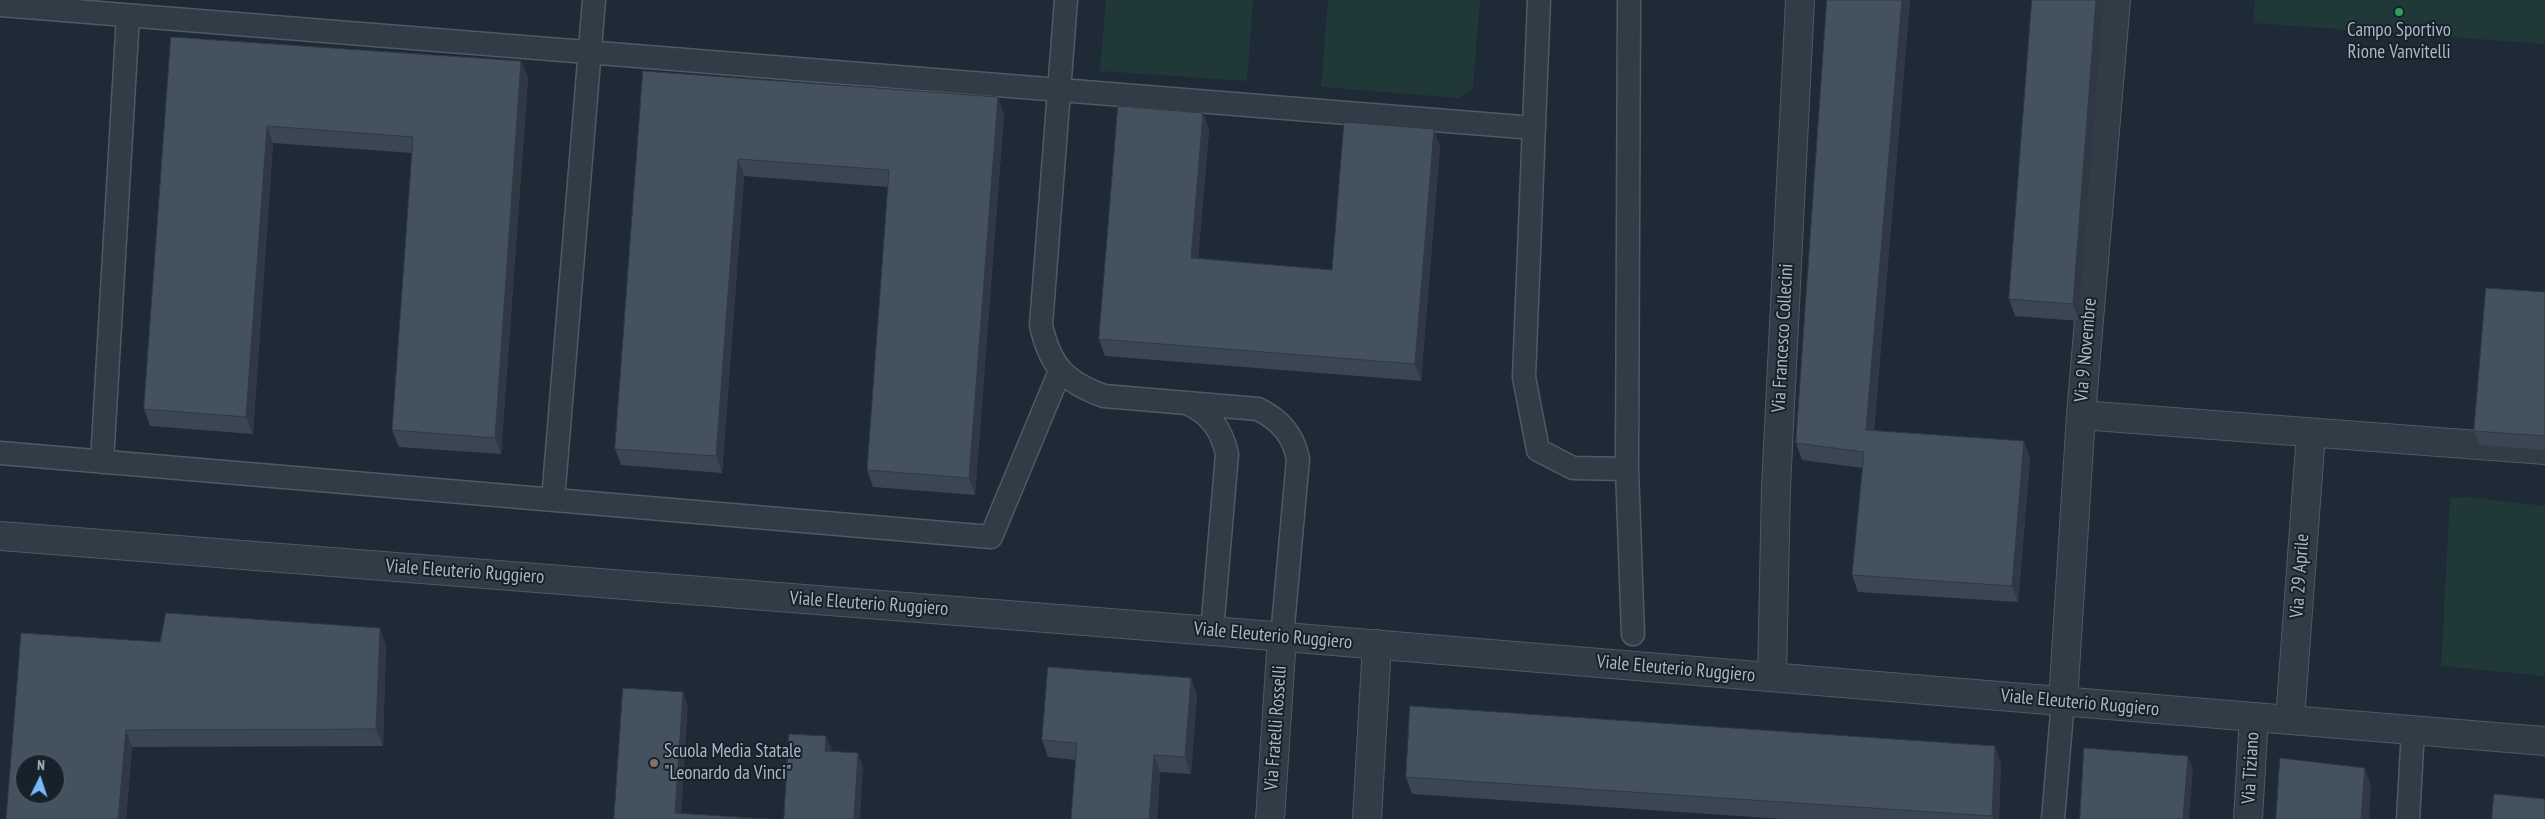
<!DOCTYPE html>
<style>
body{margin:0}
#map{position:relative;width:2545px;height:819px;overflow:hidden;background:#1e2a35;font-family:"PT Sans Narrow",sans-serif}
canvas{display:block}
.north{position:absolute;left:15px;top:754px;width:50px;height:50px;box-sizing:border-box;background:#17212a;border:1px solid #525d68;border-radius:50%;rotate:4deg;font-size:14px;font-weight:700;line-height:20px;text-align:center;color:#abb7c4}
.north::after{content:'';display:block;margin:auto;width:18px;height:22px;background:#78b9fb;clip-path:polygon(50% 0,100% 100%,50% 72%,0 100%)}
</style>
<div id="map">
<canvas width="2545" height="819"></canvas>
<div class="north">N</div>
</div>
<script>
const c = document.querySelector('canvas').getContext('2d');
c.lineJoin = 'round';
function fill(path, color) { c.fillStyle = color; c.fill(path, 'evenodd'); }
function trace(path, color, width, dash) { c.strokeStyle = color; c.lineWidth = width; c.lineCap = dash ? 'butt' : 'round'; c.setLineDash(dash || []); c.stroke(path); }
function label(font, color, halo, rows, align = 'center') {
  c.font = font + ' "PT Sans Narrow",sans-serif'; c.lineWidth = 4; c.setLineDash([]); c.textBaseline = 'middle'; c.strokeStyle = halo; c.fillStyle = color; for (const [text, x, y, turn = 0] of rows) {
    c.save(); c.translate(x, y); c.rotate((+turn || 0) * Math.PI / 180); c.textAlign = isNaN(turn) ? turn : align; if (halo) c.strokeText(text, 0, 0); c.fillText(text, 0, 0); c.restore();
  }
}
fill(new Path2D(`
 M1106 0H1253L1247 81 1100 71Z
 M1328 0H1480L1473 88 1459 98 1321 87Z
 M2255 0H2545V44L2253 23Z
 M2468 497 2545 506V676L2441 666 2450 498Z`), '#213838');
const service = new Path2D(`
 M1066 0 1041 325C1050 366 1065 382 1104 396L1258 409C1280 420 1293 434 1298 459L1282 637
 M1539 0 1524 377 1538 450 1573 468 1627 469 1629 0
 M0 5 1534 128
 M1187 403C1210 414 1221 428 1227 454L1212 631
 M0 453 991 537 1060 371
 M102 462 128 16
 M1627 469 1633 634
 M553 500 594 0
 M2053 819 2063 701
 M2408 819 2413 730`);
const minor = new Path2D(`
 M2081 415 2545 450
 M1772 677 1776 487 1800 0
 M2063 701 2081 415 2116 0
 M2290 720 2311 433
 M1270 819 1282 637
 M1367 819 1377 644
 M2248 819 2254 717`);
const tertiary = new Path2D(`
 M0 536 1212 631 2545 741`);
trace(service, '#4f5a64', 25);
trace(minor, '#4f5a64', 30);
trace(tertiary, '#4f5a64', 30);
trace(service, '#313c46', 22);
trace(minor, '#313c46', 28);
trace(tertiary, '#313c46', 28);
fill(new Path2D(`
 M1827 0H1910L1874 430 2030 458 2018 602 1858 592 1852 575 1863 468 1802 460 1796 443Z
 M2032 0H2104L2079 321 2015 316 2009 299Z
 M171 37 521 61 528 78 501 454 399 447 392 430 412 153 273 143 253 434 150 426 144 409Z
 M643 71 1004 114 975 495 873 487 867 470 888 187 744 176 722 473 621 465 615 449Z
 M1203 113 1209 130 1198 258 1332 270 1440 146 1421 381 1105 356 1099 339Z
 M2545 292V450L2480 445 2474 431Z
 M160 642 386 645 383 746 132 747 126 819H6Z
 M1191 678 1197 695 1191 774 1160 772 1157 819H1071L1076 760 1048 757 1042 740Z
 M2001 763 1999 819H1783L1412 794 1406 777Z`), '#3a4753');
fill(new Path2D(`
 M1902 0H1910L1872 447 1866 430Z
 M2096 0H2104L2079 321 2073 304Z
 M521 61 528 78 501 454 495 438Z
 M998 97 1004 114 975 495 969 478Z
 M1203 113 1209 130 1197 275 1191 258Z
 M267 126 273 143 253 434 246 417Z
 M1434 129 1440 146 1421 381 1415 364Z
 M738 159 744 176 722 473 716 456Z
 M2024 441 2030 458 2018 602 2012 586Z
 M380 628 386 645 383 746 376 729Z
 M1191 678 1197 695 1191 774 1185 757Z
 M683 692 688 706 681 819 675 813Z
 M126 730 132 747 126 819H118Z
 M826 736 832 750 831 765 825 751Z
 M1995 746 2001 763 1999 819H1993L1992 816Z
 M858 753 863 767 860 819H854Z
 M1154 755 1160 772 1157 819H1149Z
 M2188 756 2193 770 2189 819H2183Z
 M2365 768 2371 785 2369 819H2361Z`), '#303943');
const building = new Path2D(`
 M1827 0H1902L1866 430 2024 441 2012 586 1852 575 1864 452 1796 443Z
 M2032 0H2096L2073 304 2009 299Z
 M171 37 521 61 495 438 392 430 413 137 267 126 246 417 144 409Z
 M643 71 998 97 969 478 867 470 889 170 738 159 716 456 615 449Z
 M1118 106 1203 113 1191 258 1332 270 1344 122 1434 129 1415 364 1099 339Z
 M2486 288 2545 292V436L2474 431Z
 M166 613 380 628 376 729 126 730 118 819H6L21 633 160 642ZM25 764H55V794H25Z
 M1048 667 1191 678 1185 757 1154 755 1149 819H1071L1077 743 1042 740Z
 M623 688 683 692 675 813 768 819H614Z
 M1410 706 1995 746 1992 816 1406 777Z
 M789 734 826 736 825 751 858 753 854 819H784Z
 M2084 748 2188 756 2183 819H2080Z
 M2280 758 2365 768 2361 819H2276Z
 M2494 794 2545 799V819H2492Z`);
fill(building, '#445260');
trace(building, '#303943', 1);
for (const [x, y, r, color] of [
 [2399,12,5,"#2e9e5b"],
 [654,763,5,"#8d6e63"]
]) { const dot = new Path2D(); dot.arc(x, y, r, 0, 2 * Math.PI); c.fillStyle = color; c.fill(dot); trace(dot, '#17212a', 2); }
label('19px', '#abb7c4', '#17212a', [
 ["Campo Sportivo",2399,31],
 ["Rione Vanvitelli",2399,53],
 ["Scuola Media Statale",664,752,"left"],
 ["\"Leonardo da Vinci\"",664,774,"left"]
]);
label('19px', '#abb7c4', '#17212a', [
 ["Via Francesco Collecini",1783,338,-87],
 ["Via 9 Novembre",2086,350,-85],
 ["Viale Eleuterio Ruggiero",465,572,4],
 ["Via 29 Aprile",2300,576,-86],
 ["Viale Eleuterio Ruggiero",869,604,4],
 ["Viale Eleuterio Ruggiero",1273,636,5],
 ["Viale Eleuterio Ruggiero",1676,669,5],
 ["Viale Eleuterio Ruggiero",2080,703,5],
 ["Via Fratelli Rosselli",1276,728,-86],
 ["Via Tiziano",2251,768,-87]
]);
</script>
